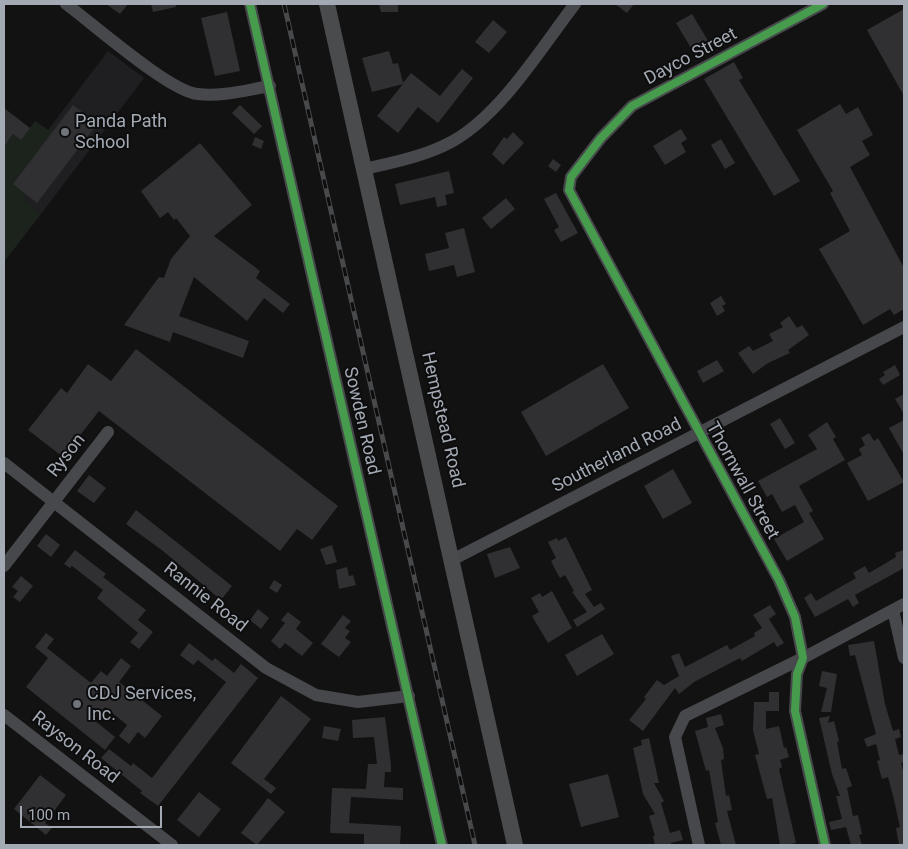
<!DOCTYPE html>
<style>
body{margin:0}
#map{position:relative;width:908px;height:849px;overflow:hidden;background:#121213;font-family:Roboto,sans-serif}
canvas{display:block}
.frame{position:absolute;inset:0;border:5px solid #a3aab4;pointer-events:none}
.scale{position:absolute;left:20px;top:806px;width:142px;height:22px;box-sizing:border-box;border:2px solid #a3aab4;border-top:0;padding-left:6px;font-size:15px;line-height:18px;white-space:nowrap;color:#a3aab4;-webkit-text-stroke:4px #0d0d0e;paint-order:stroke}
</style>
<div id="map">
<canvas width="908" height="849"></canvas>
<div class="frame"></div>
<div class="scale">100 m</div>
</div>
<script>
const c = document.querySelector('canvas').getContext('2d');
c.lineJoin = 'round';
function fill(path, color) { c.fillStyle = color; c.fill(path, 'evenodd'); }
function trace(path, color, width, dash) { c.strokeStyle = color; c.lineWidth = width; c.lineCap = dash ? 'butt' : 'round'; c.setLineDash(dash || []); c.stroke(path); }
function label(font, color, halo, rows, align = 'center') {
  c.font = font + ' Roboto,sans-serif'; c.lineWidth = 4; c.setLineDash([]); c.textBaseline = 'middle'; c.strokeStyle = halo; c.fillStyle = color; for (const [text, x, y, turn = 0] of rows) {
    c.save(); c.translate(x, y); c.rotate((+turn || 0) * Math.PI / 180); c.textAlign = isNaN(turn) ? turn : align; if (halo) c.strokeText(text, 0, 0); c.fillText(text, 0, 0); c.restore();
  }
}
fill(new Path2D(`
 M108 51 144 78 41 214 4 184V147L21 140 35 121 48 130Z`), '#1f1f21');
fill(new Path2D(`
 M35 121 52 133 13 184 27 195 24 200 41 214 4 262V147L13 134 21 140Z`), '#1c231d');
fill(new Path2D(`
 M106 4H128L120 14Z
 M151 4H176V7L153 12Z
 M379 4H398V12H381Z
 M615 4H634L627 13Z
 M904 9V96L867 30Z
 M227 12 240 71 215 76 201 18Z
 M692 14 710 44 694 53 676 23Z
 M493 20 507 32 489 53 475 42Z
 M389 51 393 64 398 63 403 83 411 73 440 96 462 69 473 78 438 123 418 107 398 133 377 116 403 84 372 92 362 58Z
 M734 62 743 78 739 80 800 181 774 196 704 79Z
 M840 104 846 114 858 107 873 135 862 141 870 155 850 167 904 268V309L894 315 890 309 863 325 819 249 850 231 830 193 833 191 797 130Z
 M73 105 97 124 37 203 13 184Z
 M240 105 262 126 254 134 232 113Z
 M4 108 30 128 21 140 13 134 4 147Z
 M681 129 687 139 681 143 686 152 665 165 653 146Z
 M513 132 524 143 503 165 492 154 504 137 507 139Z
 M255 137 264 141 261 149 252 145Z
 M721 139 735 163 725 169 711 145Z
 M200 143 252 205 214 236 260 271 256 278 290 304 283 313 264 298 247 321 194 277 179 316 249 341 243 358 173 332 170 342 124 325 159 277 164 278 171 259 190 236 176 218 174 220 168 212 160 218 141 191Z
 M553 159 561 165 556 172 548 166Z
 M449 171 454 193 445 195 447 205 437 207 435 197 400 205 395 184Z
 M556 193 578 233 561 242 554 230 559 227 544 199Z
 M506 198 515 209 491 229 482 218Z
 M464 228 475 272 457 277 454 265 429 271 425 254 449 248 445 233Z
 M721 296 726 304 722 306 725 311 717 316 710 303Z
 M789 316 797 328 802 325 809 335 788 350 790 353 768 363 753 374 738 353 749 346 753 351 773 341 769 334 783 327 780 323Z
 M136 349 338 506 312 540 297 529 280 551 99 411 63 457 28 430 61 388 67 393 88 364 111 381Z
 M717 360 724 371 703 383 697 371Z
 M603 364 629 408 546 456 521 412Z
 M895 365 900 375 883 385 879 379 885 375 883 372Z
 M904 394V414L895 399Z
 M780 418 795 443 785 449 770 424Z
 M904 420V455L889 428Z
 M827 422 836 437 833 439 845 460 799 486 813 511 809 513 824 539 787 561 774 539 804 522 795 505 782 512 772 494 767 497 758 481 817 449 808 435Z
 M869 433 874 441 878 438 904 482 868 501 847 463 862 455 859 449 865 445 861 438Z
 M673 469 692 503 663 519 644 486Z
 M89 475 106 488 94 503 77 491Z
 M136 510 232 586 221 600 163 551 126 524Z
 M46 534 60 545 51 557 37 546Z
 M566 537 592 590 585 594 594 607 601 603 605 609 577 627 573 620 587 612 572 592 574 591 565 575 560 578 556 571 551 561 556 558 548 542 557 538 558 541Z
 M332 545 337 562 326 565 320 549Z
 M510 547 520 568 495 578 487 554Z
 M75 550 106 574 103 577 146 610 138 620 153 632 139 649 130 642 138 633 97 598 103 590 72 566 70 568 64 564Z
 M904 550V568L855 595 859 603 853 607 848 599 815 617 804 598 811 593 816 601 856 578 853 573 865 566 869 573 896 557 895 553Z
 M347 567 349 576 353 575 356 585 339 589 336 570Z
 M21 576 33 586 20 602 13 597 18 591 12 587Z
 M274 580 282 585 277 593 269 588Z
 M552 591 572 628 548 643 532 616 539 612 531 598 540 593 542 597Z
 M770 605 776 614 769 619 784 643 777 647 774 642 742 661 740 658 694 682 679 694 675 688 643 731 629 720 646 699 644 697 657 680 664 685 679 676 671 656 679 653 685 667 727 645 730 650 755 636 754 633 762 628 753 615Z
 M258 609 269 618 261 629 250 620Z
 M288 612 301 622 296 629 313 643 302 656 285 643 280 649 271 641 285 623 281 620Z
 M343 615 351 621 345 628 350 631 345 638 351 642 339 657 321 644Z
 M46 633 54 639 47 648 91 683 101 671 107 676 121 658 131 666 119 682 162 716 145 738 138 732 129 744 119 736 127 725 105 707 94 720 115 737 105 750 26 687 48 658 35 647Z
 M602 634 614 654 577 676 565 655Z
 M874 641 885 704 893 731 899 729 901 737 895 739 899 755 904 754V762L901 763 904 775V845H899L896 828 900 827 894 800 888 777 882 779 877 761 880 760 876 744 867 747 864 739 876 734 855 655 850 656 848 645Z
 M189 643 212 661 215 658 234 673 241 664 258 678 158 806 140 793 142 791 101 758 109 749 131 766 133 763 152 778 226 682 198 660 193 665 180 655Z
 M822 671 837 674 831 712H821L827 688 819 686Z
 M769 692H779V711H766V729L779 726 784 748 786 747 789 757 780 760 782 767 779 769 796 843 786 845H780L772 798 767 799 755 755 759 754 753 730 754 702H769Z
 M281 696 311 719 264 779 276 788 271 794 231 763Z
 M721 714 724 725 715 728 723 748 724 759 721 760 722 768 726 796 729 795 732 810 727 811 736 845H721L715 823 718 822 709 770 706 771 695 731 708 727 706 718Z
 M830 716 828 723 834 721 839 741 837 742 842 769 846 768 852 786 847 788 853 816 858 815 862 834 859 835 862 845H851L846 827 831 830 829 822 842 819 836 796H840L832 774 819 718Z
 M385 717 391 765V772H385L384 787 403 788V800L351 797 349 823 401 826 400 845H364V834L330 833 332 788 366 789 368 764H377L374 737 353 738 352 720Z
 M324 726 341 729 338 741 322 738Z
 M649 738 659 783H654L664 801 661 803 670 833 680 830 683 840 671 843V845H655L653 836H655L649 816 655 814 643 794 633 748 642 745 641 740Z
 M608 774 619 817 581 827 569 784Z
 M40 775 66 795 45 823 52 828 46 835 14 809Z
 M199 792 221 809 199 837 177 820Z
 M268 798 285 812 257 845 241 833Z`), '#303032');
trace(new Path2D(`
 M66 4C92 23 170 92 198 94 221 97 246 90 270 86
 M250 4 442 845
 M823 4 632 106 601 138 571 177 569 190 779 580 795 617 803 658 797 674 795 711 825 845
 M365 169C395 162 426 156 453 141 502 113 541 48 575 4
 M4 463 266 668 316 695 358 702 409 696
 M452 560 904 327
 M4 566 108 432
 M893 610 904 658
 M4 715 172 845
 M699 845 675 737 685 716 803 658 904 604`), '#47484b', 12);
trace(new Path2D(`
 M327 4 515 845`), '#494b4d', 16);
const rail = new Path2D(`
 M284 4 475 845`);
trace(rail, '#47494b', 5);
trace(rail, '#0d0d0e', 3, [9]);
trace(new Path2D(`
 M250 4 442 845
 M823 4 632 106 601 138 571 177 569 190 779 580 795 617 803 658 797 674 795 711 825 845`), '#469c4c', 8);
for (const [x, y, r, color] of [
 [65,132,5,"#70757c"],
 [77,704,5,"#70757c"]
]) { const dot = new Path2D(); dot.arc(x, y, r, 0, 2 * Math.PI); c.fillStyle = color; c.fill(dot); trace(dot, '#0d0d0e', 2); }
label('18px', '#a3aab4', '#0d0d0e', [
 ["Dayco Street",691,57,-28],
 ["Hempstead Road",442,420,77],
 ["Sowden Road",361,421,77],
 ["Ryson",67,456,-52],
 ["Southerland Road",617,456,-27],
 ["Thornwall Street",742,481,61],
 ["Rannie Road",205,598,38],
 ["Rayson Road",75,748,38]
]);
label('18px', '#a3aab4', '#0d0d0e', [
 ["Panda Path",75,122],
 ["School",75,143],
 ["CDJ Services,",87,694],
 ["Inc.",87,715]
], 'left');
</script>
